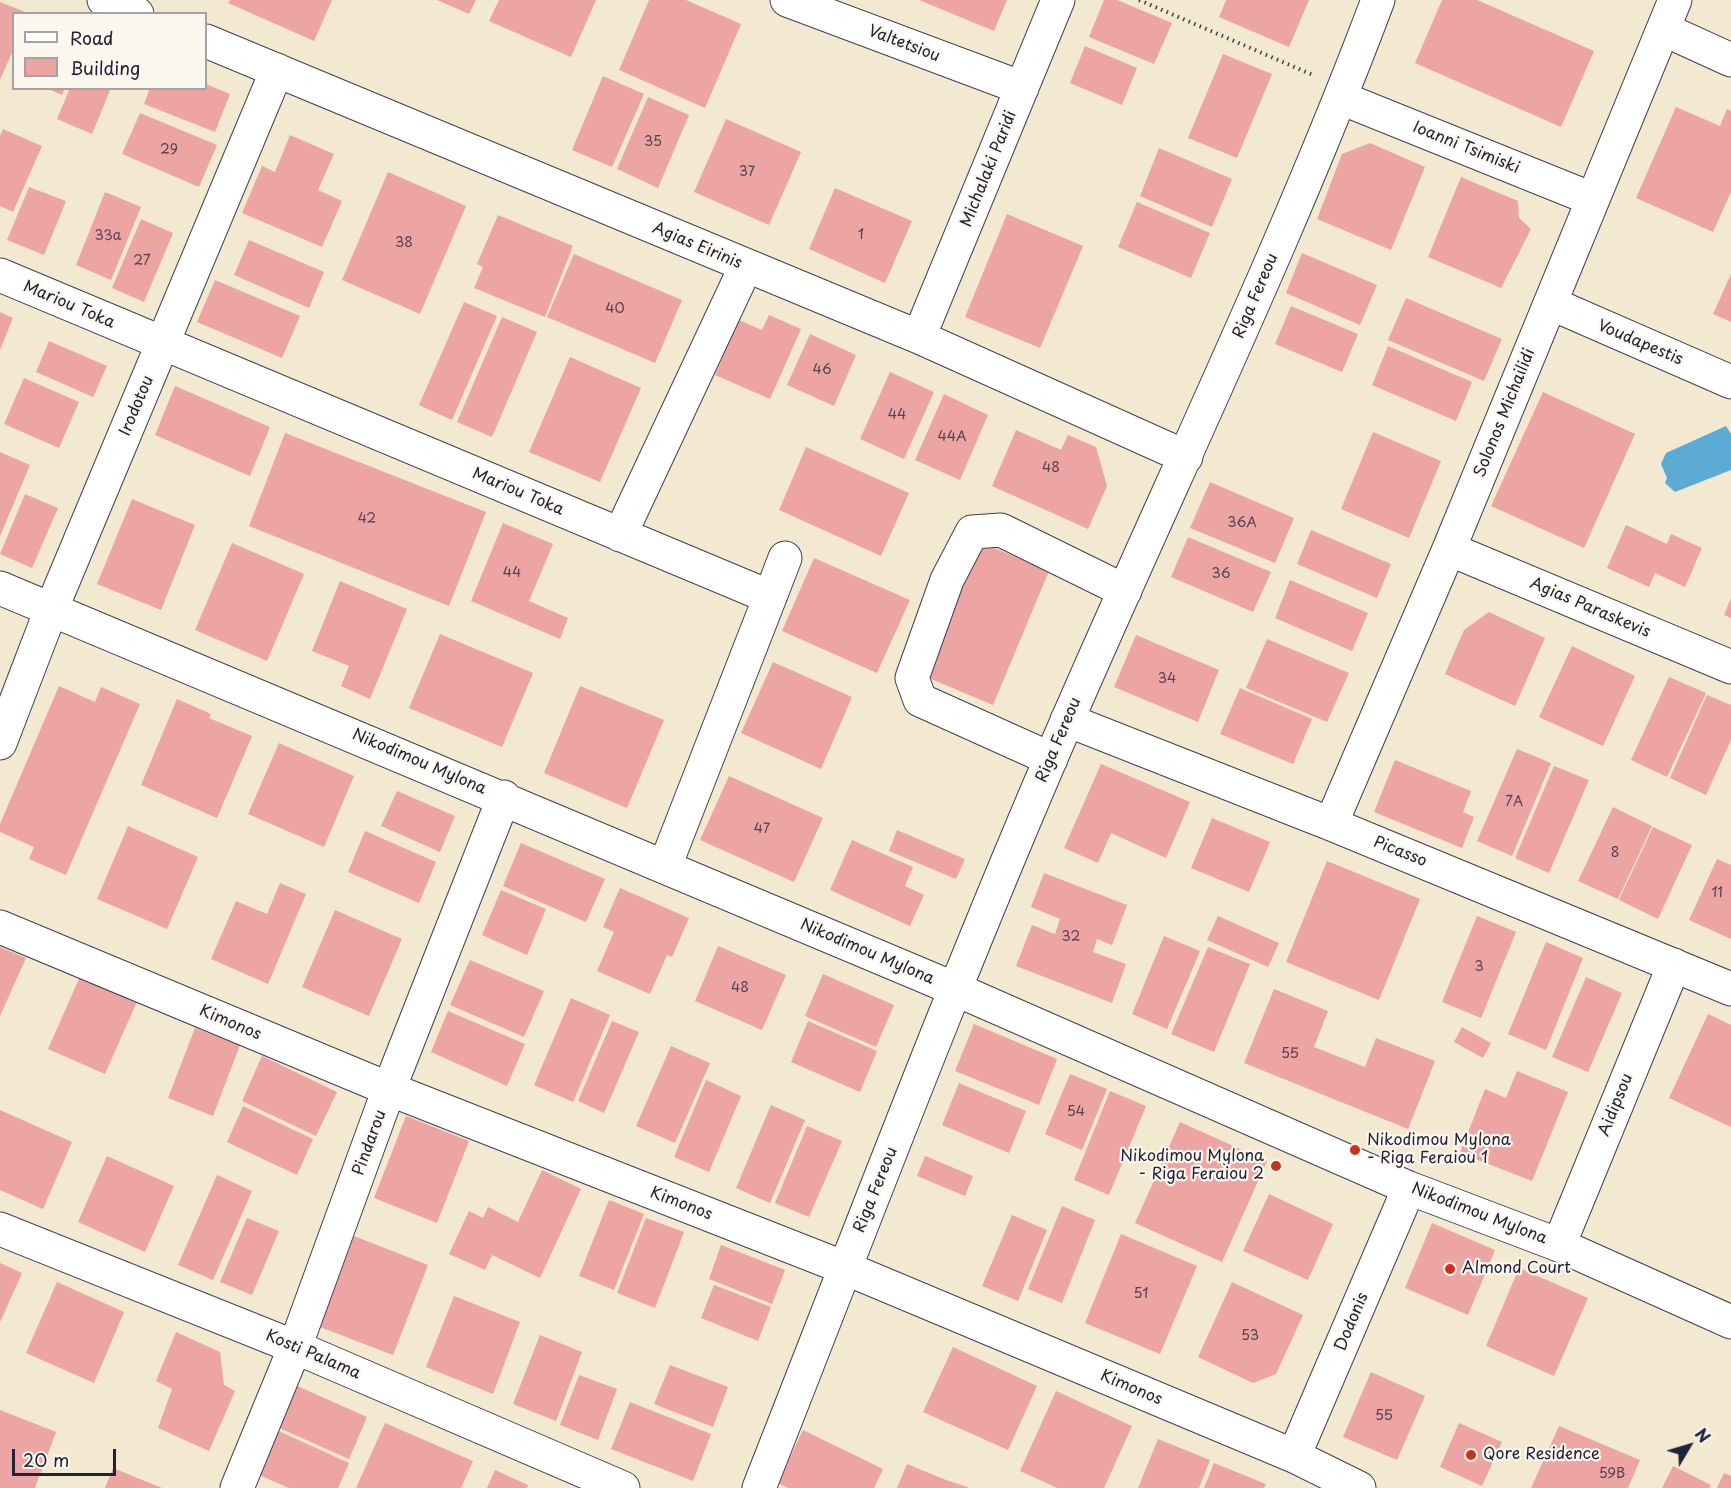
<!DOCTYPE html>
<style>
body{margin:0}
#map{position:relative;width:1731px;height:1488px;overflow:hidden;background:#f3e8d0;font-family:"Playpen Sans",sans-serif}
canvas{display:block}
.legend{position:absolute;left:12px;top:12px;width:195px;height:78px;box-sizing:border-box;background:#fbf7ec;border:2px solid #a4a2a5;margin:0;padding:8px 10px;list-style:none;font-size:18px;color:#22223b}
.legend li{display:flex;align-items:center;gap:12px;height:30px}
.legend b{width:30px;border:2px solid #a4a2a5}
.north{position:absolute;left:1659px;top:1416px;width:60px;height:60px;-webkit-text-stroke:4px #fbf7ec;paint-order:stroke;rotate:52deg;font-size:16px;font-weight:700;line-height:24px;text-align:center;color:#22223b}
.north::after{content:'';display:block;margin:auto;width:21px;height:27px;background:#22223b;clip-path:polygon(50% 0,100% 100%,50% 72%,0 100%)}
.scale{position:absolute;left:12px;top:1449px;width:104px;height:27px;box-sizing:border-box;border:3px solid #22223b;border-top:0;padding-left:8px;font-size:18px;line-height:21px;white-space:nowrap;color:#22223b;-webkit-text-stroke:4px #fbf7ec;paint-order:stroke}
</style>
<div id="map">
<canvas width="1731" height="1488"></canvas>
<ul class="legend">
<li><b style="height:8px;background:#fff"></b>Road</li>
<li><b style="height:16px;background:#eca5a2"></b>Building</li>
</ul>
<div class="north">N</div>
<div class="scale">20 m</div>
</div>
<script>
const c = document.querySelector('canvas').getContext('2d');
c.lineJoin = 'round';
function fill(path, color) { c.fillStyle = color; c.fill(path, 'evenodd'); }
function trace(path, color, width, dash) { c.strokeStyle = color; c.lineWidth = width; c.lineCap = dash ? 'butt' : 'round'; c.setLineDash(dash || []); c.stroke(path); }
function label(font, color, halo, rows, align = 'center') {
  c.font = font + ' "Playpen Sans",sans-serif'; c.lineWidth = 4.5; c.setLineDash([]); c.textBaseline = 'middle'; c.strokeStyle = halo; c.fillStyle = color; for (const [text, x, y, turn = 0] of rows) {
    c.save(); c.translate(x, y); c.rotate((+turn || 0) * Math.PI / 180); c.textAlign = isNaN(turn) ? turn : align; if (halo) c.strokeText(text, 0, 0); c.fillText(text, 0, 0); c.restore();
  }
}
fill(new Path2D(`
 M1726 426 1731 434V470L1675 492 1665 483 1667 478 1661 464 1666 453Z`), '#5babd5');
fill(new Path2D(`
 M230 0H332L314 41 228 3Z
 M437 0H476L469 14Z
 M499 0H596L571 57 489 21Z
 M649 0H686L741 24 705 108 619 70Z
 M919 0H1007L994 31Z
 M1104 0H1117L1172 23 1154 64 1089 37Z
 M1226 0H1309L1289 47 1219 17Z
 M1442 0H1477L1594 51 1561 127 1415 63Z
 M0 2 28 13 14 14V48L0 80Z
 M1085 46 1137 68 1122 105 1070 83Z
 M1223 54 1272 74 1237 158 1188 138Z
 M603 76 644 94 612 167 572 150Z
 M206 84 230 94 215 132 144 104 150 88H206Z
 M46 88H65L62 95Z
 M70 88H111L92 134 57 119Z
 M648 97 689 115 658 188 617 169Z
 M1676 107 1720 126 1727 109 1731 111V192L1713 232 1636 198Z
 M140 113 217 145 199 187 122 154Z
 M726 119 801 152 769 225 694 192Z
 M3 129 42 146 13 212 0 206V136Z
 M290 135 334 154 318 190 342 201 322 247 242 213 262 166 275 172Z
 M1370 143 1425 167 1391 250 1317 219 1342 154Z
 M1159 148 1232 179 1212 227 1140 196Z
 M388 172 466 206 420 314 342 280Z
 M1461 177 1518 201 1519 218 1531 229 1501 288 1428 257Z
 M29 187 66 201 44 255 7 240Z
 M835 188 912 221 885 283 809 249Z
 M105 192 141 207 111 280 76 265Z
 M1137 202 1210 233 1191 278 1118 247Z
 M1007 214 1083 246 1040 348 965 317Z
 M498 215 573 246 545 317 474 288 483 267 477 264Z
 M141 219 173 233 144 302 112 288Z
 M249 240 324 272 309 308 234 275Z
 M1302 253 1377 285 1360 325 1286 293Z
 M574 254 682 300 655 363 547 317Z
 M1731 274V322L1713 314Z
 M215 280 300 316 282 358 197 322Z
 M1406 298 1502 339 1484 381 1388 340Z
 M464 302 497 316 452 420 419 405Z
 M1291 306 1358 334 1342 372 1275 344Z
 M0 312 13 318 0 350Z
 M769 315 801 329 770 399 715 375 739 320 762 330Z
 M502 317 537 332 492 437 457 422Z
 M810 334 856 355 834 406 787 385Z
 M49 341 107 366 93 397 36 372Z
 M1388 346 1472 382 1456 421 1372 385Z
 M570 357 641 388 600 482 529 452Z
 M890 372 934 392 904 459 860 439Z
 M24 378 79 402 59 448 4 424Z
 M175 386 270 427 250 476 155 435Z
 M1543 392 1635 434 1584 548 1491 506Z
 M944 394 988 415 960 480 915 460Z
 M1016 430 1061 450 1068 435 1096 447 1107 486 1088 529 992 486Z
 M1373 432 1441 461 1409 538 1341 509Z
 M285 433 486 512 449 606 249 526Z
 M806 447 909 493 881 556 779 510Z
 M0 452 30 465 0 536Z
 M1210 482 1294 518 1275 563 1190 528Z
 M25 494 58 508 32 568 0 554Z
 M132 499 195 525 161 610 97 584Z
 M503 523 553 544 529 601 568 618 560 639 471 601Z
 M1626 525 1667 544 1671 534 1702 548 1685 587 1655 573 1649 587 1607 568Z
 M1311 530 1391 564 1377 598 1297 564Z
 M1188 537 1271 572 1253 612 1171 577Z
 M980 542 1049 571 993 705 924 676Z
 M232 543 304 574 267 661 195 630Z
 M814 558 910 600 877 673 782 631Z
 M1290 580 1368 613 1352 651 1275 618Z
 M340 581 407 609 370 699 341 686 349 666 312 651Z
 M1731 598V618L1724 615Z
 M1489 612 1545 638 1515 706 1445 674 1464 630Z
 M440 634 533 673 502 747 409 708Z
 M1136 635 1219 670 1198 722 1114 687Z
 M1267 639 1349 673 1327 722 1246 688Z
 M1572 646 1635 676 1603 746 1539 717Z
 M773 662 852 697 821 769 741 733Z
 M1669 677 1706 693 1667 777 1631 760Z
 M59 686 95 702 101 687 140 704 66 875 29 859 34 847 0 832V824Z
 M580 686 664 720 627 808 544 773Z
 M1240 688 1312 719 1293 764 1220 734Z
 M1707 695 1731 705V740L1706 795 1670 778Z
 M177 699 211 714 209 718 252 736 217 818 141 785Z
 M279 743 354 776 324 847 248 814Z
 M1517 749 1551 763 1512 856 1477 841Z
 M1395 760 1471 791 1463 812 1474 817 1462 848 1374 812Z
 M1101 764 1190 802 1166 858 1111 833 1098 863 1064 848Z
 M1554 766 1589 780 1549 873 1515 858Z
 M729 776 823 818 794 882 700 840Z
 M397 791 455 816 440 852 381 826Z
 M1613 807 1652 826 1618 899 1578 881Z
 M1212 818 1270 842 1249 892 1191 868Z
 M128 826 198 857 167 929 97 899Z
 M1653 827 1692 845 1658 919 1619 900Z
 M897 830 965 859 956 879 889 851Z
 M365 831 436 862 419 903 348 872Z
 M852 840 913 867 905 886 924 895 910 926 830 890Z
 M521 843 605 879 586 922 503 886Z
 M1717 859 1731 865V939L1689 920Z
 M1327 861 1420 899 1379 1000 1286 962Z
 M1044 873 1127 905 1112 945 1097 939 1093 952 1126 964 1112 1003 1016 966 1032 925 1055 934 1060 919 1031 907Z
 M280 883 306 894 268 984 211 959 236 901 267 914Z
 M620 888 689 918 672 957 667 955 650 994 597 971 614 932 603 927Z
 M501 890 546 909 527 955 482 935Z
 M335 910 402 939 369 1016 302 987Z
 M1218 916 1279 943 1268 967 1207 940Z
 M1477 916 1516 932 1481 1018 1442 1002Z
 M1164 936 1200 951 1167 1029 1132 1014Z
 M1546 942 1583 958 1546 1050 1508 1034Z
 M718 946 786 975 762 1030 695 1001Z
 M0 947 26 958 0 1016Z
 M1208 947 1250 964 1214 1052 1171 1034Z
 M470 960 544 991 524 1037 450 1005Z
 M82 972 139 997 105 1074 48 1049Z
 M823 974 894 1005 876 1047 805 1016Z
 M1586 977 1622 993 1588 1072 1552 1057Z
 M1274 989 1328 1011 1314 1047 1365 1067 1376 1038 1435 1061 1408 1129 1244 1063Z
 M571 998 610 1015 573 1102 534 1085Z
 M448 1011 525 1044 507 1086 431 1052Z
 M1708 1014 1731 1025V1127L1669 1098Z
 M612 1021 639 1032 604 1113 578 1101Z
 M808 1021 877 1051 860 1092 791 1062Z
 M974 1024 1057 1059 1039 1105 955 1071Z
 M1462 1027 1491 1043 1483 1058 1454 1042Z
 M195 1028 240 1045 213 1116 168 1098Z
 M671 1046 710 1063 675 1143 636 1126Z
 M262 1056 337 1092 316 1136 242 1101Z
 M1517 1071 1568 1092 1532 1181 1460 1153 1485 1089 1506 1098Z
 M1070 1074 1107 1089 1082 1150 1045 1134Z
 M706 1080 741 1096 709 1172 674 1157Z
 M959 1083 1026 1111 1009 1153 942 1125Z
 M1110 1091 1146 1106 1109 1195 1074 1180Z
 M771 1105 805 1120 770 1203 736 1188Z
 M243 1106 313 1139 297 1175 227 1142Z
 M0 1110 72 1142 43 1209 0 1190Z
 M406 1116 469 1141 437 1223 374 1198Z
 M1180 1122 1267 1161 1222 1262 1135 1223Z
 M807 1126 842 1141 809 1217 775 1203Z
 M107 1156 174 1186 145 1252 78 1222Z
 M925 1156 973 1176 965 1196 917 1176Z
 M542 1170 581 1189 540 1278 492 1255 485 1270 449 1254 469 1211 483 1218 488 1207 518 1222Z
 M217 1175 252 1191 213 1280 178 1265Z
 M1269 1194 1333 1224 1308 1280 1243 1251Z
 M609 1200 644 1214 614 1290 579 1276Z
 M1062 1206 1095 1220 1062 1303 1028 1289Z
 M1012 1215 1047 1230 1018 1301 982 1286Z
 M247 1218 279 1231 252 1295 220 1282Z
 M646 1218 684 1232 655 1308 617 1293Z
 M1432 1223 1495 1250 1468 1315 1405 1288Z
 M1121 1234 1197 1266 1160 1354 1085 1323Z
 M354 1236 428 1265 393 1355 320 1327Z
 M721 1245 785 1270 772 1304 709 1279Z
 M0 1263 22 1273 0 1322Z
 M1519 1268 1588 1298 1554 1376 1486 1346Z
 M57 1282 124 1312 94 1383 26 1353Z
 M1232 1282 1303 1315 1276 1374 1253 1383 1198 1357Z
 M714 1285 771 1307 758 1341 701 1318Z
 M454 1296 520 1322 493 1394 426 1367Z
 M176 1332 220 1352 224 1385 235 1391 209 1451 158 1428 172 1389 156 1381Z
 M540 1335 582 1352 556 1421 513 1404Z
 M953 1347 1037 1386 1008 1450 923 1412Z
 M670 1365 728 1387 713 1427 654 1404Z
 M1371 1372 1425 1396 1397 1460 1343 1437Z
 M579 1375 617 1389 598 1440 560 1425Z
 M295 1385 367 1417 349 1459 277 1427Z
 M1056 1391 1132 1426 1104 1488H1057L1020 1471Z
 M630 1402 711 1434 693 1481 611 1449Z
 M0 1410 56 1432 35 1488H0Z
 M385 1423 473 1461 461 1488H356Z
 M1459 1423 1502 1442 1482 1486 1440 1467Z
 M1559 1426 1640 1460 1628 1488H1531Z
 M272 1428 349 1463 338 1488H289L252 1472Z
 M803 1430 883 1469 874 1488H788L778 1483Z
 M1158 1439 1210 1460 1199 1488H1138Z
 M1214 1463 1266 1484 1264 1488H1204Z
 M907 1464 946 1480 970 1488H897Z
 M1673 1466 1711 1485 1709 1488H1662Z
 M113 1468 162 1488H105Z
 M495 1470 528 1485 527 1488H487Z
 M1724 1473 1731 1476V1488H1717Z`), '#eca5a2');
const minor = new Path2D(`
 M104 0 137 14
 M787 0 1022 88
 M1663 29 1731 60
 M206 41 919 337 1186 457
 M1341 98 1592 199
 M0 275 770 597 665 866
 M1550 303 1731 382
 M919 337 1058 0
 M620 535 746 266
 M1449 549 1731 667
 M0 588 955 989 1409 1188 1559 1245 1731 1322
 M770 597 785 558
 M1067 720 1331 824 1731 989
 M0 743 51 610 277 70
 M1051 759 920 700 912 678 947 580 972 532 1001 530 1125 591
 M1331 824 1449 549 1675 0
 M0 927 389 1089 845 1268 1294 1456 1359 1488
 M0 1229 295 1347 623 1488
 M1559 1245 1674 965
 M1294 1456 1409 1188
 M237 1488 295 1347 389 1089 504 797
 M759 1488C860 1232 957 974 1067 721 1171 481 1286 245 1378 0`);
trace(minor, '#414051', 35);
trace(new Path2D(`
 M1139 0 1313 75`), '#414051', 4, [1.5, 4.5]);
trace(minor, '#fff', 33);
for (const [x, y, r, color] of [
 [1355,1150,6,"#c8321e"],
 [1276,1166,6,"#c8321e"],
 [1450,1269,6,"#c8321e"],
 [1471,1455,6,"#c8321e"]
]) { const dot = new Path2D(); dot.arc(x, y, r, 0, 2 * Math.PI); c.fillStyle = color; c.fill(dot); trace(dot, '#fbf7ec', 2); }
label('14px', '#544355', null, [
 ["35",653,142],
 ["29",169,150],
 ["37",747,172],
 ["1",861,235],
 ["33a",108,236],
 ["38",404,243],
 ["27",142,261],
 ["40",615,309],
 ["46",822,370],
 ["44",897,415],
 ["44A",952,437],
 ["48",1051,468],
 ["42",367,519],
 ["36A",1242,523],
 ["44",512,573],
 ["36",1221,574],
 ["34",1167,679],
 ["7A",1514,802],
 ["47",762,829],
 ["8",1615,853],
 ["11",1717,893],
 ["32",1071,937],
 ["3",1479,967],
 ["48",740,988],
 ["55",1290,1054],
 ["54",1076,1112],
 ["51",1141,1294],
 ["53",1250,1336],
 ["55",1384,1416],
 ["59B",1612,1474]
]);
label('16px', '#22223b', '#fbf7ec', [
 ["Valtetsiou",904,44,21],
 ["Ioanni Tsimiski",1466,148,22],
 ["Michalaki Paridi",989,169,-68],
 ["Agias Eirinis",697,246,23],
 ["Riga Fereou",1256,296,-67],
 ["Mariou Toka",69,305,23],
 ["Voudapestis",1640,343,23],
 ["Irodotou",137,406,-67],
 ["Solonos Michailidi",1505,413,-68],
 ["Mariou Toka",518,492,23],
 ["Agias Paraskevis",1590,608,23],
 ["Riga Fereou",1059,740,-67],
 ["Nikodimou Mylona",419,762,23],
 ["Picasso",1400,852,22],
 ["Nikodimou Mylona",867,952,23],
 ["Kimonos",230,1023,23],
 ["Aidipsou",1616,1105,-68],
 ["Pindarou",370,1143,-70],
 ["Riga Fereou",876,1190,-68],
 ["Kimonos",681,1204,21],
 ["Nikodimou Mylona",1479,1214,21],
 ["Dodonis",1352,1322,-67],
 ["Kosti Palama",313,1355,23],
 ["Kimonos",1131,1388,23]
]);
label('16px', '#22223b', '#fbf7ec', [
 ["Nikodimou Mylona",1367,1141],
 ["- Riga Feraiou 1",1367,1159],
 ["Nikodimou Mylona",1264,1157,"right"],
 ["- Riga Feraiou 2",1264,1175,"right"],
 ["Almond Court",1462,1269],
 ["Qore Residence",1483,1455]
], 'left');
</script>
